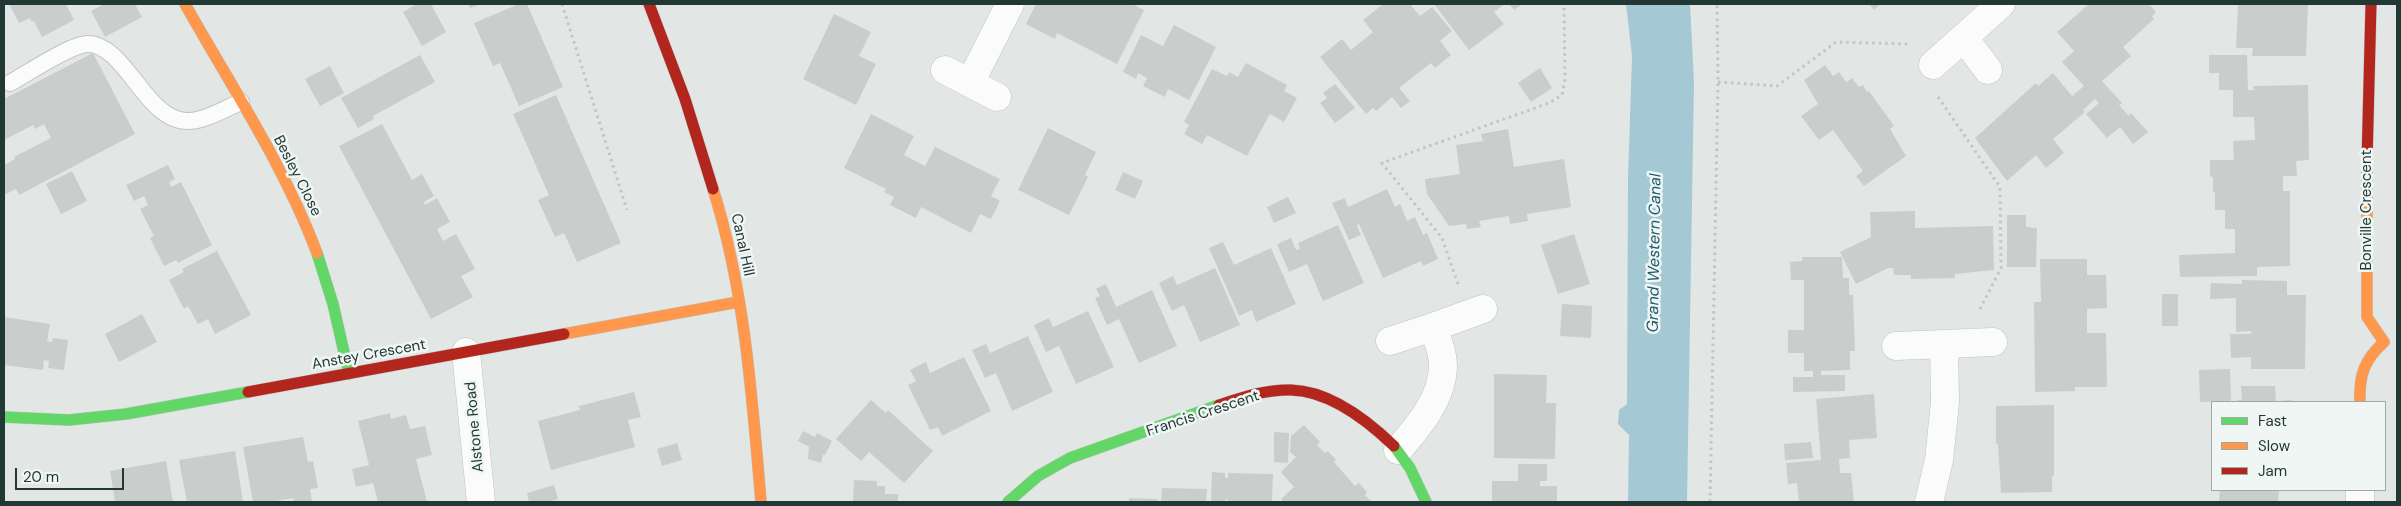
<!DOCTYPE html>
<style>
body{margin:0}
#map{position:relative;width:2401px;height:506px;overflow:hidden;background:#e2e7e5;font-family:"DM Sans",sans-serif}
canvas{display:block}
.frame{position:absolute;inset:0;border:5px solid #213835;pointer-events:none}
.legend{position:absolute;left:2211px;top:401px;width:175px;height:90px;box-sizing:border-box;background:#eff6f4;border:1px solid #9daaa8;margin:0;padding:6px 9px;list-style:none;font-size:15px;color:#213835}
.legend li{display:flex;align-items:center;gap:10px;height:25px}
.legend b{width:25px;border:1px solid #9daaa8}
.scale{position:absolute;left:15px;top:468px;width:109px;height:22px;box-sizing:border-box;border:2px solid #213835;border-top:0;padding-left:6px;font-size:15px;line-height:18px;white-space:nowrap;color:#213835;-webkit-text-stroke:4px #eff6f4;paint-order:stroke}
</style>
<div id="map">
<canvas width="2401" height="506"></canvas>
<div class="frame"></div>
<ul class="legend">
<li><b style="height:6px;background:#63d668"></b>Fast</li>
<li><b style="height:6px;background:#ff974d"></b>Slow</li>
<li><b style="height:6px;background:#b3261e"></b>Jam</li>
</ul>
<div class="scale">20 m</div>
</div>
<script>
const c = document.querySelector('canvas').getContext('2d');
c.lineJoin = 'round';
function fill(path, color) { c.fillStyle = color; c.fill(path, 'evenodd'); }
function trace(path, color, width, dash) { c.strokeStyle = color; c.lineWidth = width; c.lineCap = dash ? 'butt' : 'round'; c.setLineDash(dash || []); c.stroke(path); }
function label(font, color, halo, rows, align = 'center') {
  c.font = font + ' "DM Sans",sans-serif'; c.lineWidth = 5; c.setLineDash([]); c.textBaseline = 'middle'; c.strokeStyle = halo; c.fillStyle = color; for (const [text, x, y, turn = 0] of rows) {
    c.save(); c.translate(x, y); c.rotate((+turn || 0) * Math.PI / 180); c.textAlign = isNaN(turn) ? turn : align; if (halo) c.strokeText(text, 0, 0); c.fillText(text, 0, 0); c.restore();
  }
}
fill(new Path2D(`
 M1626 4H1690L1694 82 1687 502H1628L1629 435 1618 424 1619 410 1627 404 1628 178 1632 56Z`), '#a4c8d4');
fill(new Path2D(`
 M9 4H66L74 20 42 37 34 21 32 22 30 18 19 23Z
 M104 4H135L142 17 105 37 91 11Z
 M417 4H431L446 32 422 46 403 12Z
 M469 4H481L470 8Z
 M519 4H527L563 87 519 106 500 63 493 66 474 23Z
 M1036 4H1132L1144 10 1117 64 1057 33 1055 39 1026 24Z
 M1383 4H1410L1420 16 1432 7 1452 31 1440 41 1451 55 1435 68 1431 63 1399 88 1410 101 1401 108 1392 97 1376 111 1373 108 1366 114 1320 57 1342 39 1351 50 1373 32 1363 20Z
 M1434 4H1505L1494 12 1504 24 1469 50Z
 M1509 4H1523L1514 10Z
 M1869 4H1881L1874 10Z
 M2089 4H2149L2156 12 2152 16 2154 19 2123 47 2131 56 2102 81 2122 103 2119 105 2129 116 2131 113 2148 132 2133 144 2120 127 2107 138 2086 114 2099 103 2095 99 2083 110 2085 112 2053 139 2064 153 2046 168 2036 155 2007 181 1975 138 2036 83 2038 86 2053 73 2072 96 2084 86 2062 62 2074 51 2057 32Z
 M2238 4H2308L2306 56H2252L2253 48H2236Z
 M834 14 871 32 859 56 876 64 856 105 803 79Z
 M1174 25 1216 47 1189 100 1168 89 1165 97 1143 86 1147 78 1138 73 1136 79 1123 72 1141 35 1163 46Z
 M93 53 135 134 19 195 16 189 4 195V165L15 159 14 157 51 138 44 124 35 129 33 125 4 140V99Z
 M420 55 435 82 373 116 374 119 358 128 341 98Z
 M2209 55H2247L2248 90H2254L2253 86 2308 85 2309 160 2296 161 2297 176H2283V191H2290V266L2257 267V276L2180 277 2179 255 2235 253V229H2225V210H2215V192L2213 193V177L2210 176V160H2234L2233 141 2255 140 2254 117H2233V90H2219V73H2209Z
 M1246 63 1287 85 1284 91 1297 98 1284 122 1270 114 1247 156 1207 135 1202 144 1184 134 1189 125 1184 122 1212 69 1227 76 1229 72 1238 77Z
 M1825 65 1833 76 1839 72 1846 82 1852 78 1859 87 1863 85 1867 92 1869 91 1894 126 1890 129 1906 156 1864 186 1856 176 1863 171 1833 130 1819 140 1801 116 1818 104 1804 80Z
 M330 66 344 93 320 106 305 79Z
 M1540 68 1552 88 1531 102 1518 83Z
 M1335 84 1355 108 1335 123 1320 103 1327 98 1323 93Z
 M556 95 621 243 577 262 564 233 555 237 538 200 549 195 513 114Z
 M871 114 914 136 904 155 925 166 935 147 1000 179 991 196 1000 201 991 219 980 214 971 233 921 207 916 218 890 205 894 197 884 192 886 189 844 168Z
 M382 124 412 180 422 174 434 196 424 202 425 205 437 198 450 222 437 229 443 241 456 234 475 269 461 276 473 297 431 319 339 146Z
 M1048 128 1096 152 1085 175 1088 177 1069 215 1018 190Z
 M1508 129 1514 167 1564 159 1571 207 1527 214 1528 221 1510 224 1509 216 1479 221 1481 227 1467 229 1466 224 1449 226 1427 194 1425 179 1460 174 1456 145 1483 141 1481 134Z
 M168 165 175 179 169 182 171 187 181 182 212 245 178 263 176 260 164 266 150 238 154 236 140 209 148 205 144 196 134 201 126 185Z
 M72 171 87 201 61 214 46 184Z
 M1123 172 1143 181 1135 199 1115 190Z
 M1387 189 1395 207 1400 204 1407 221 1415 217 1423 235 1427 233 1438 259 1423 266 1421 261 1383 278 1359 224 1357 226 1361 235 1349 240 1332 203 1345 198 1348 207Z
 M1288 197 1296 213 1274 223 1267 207Z
 M1915 211V228L1993 226 1994 270 1955 274V278L1911 279V275H1894L1893 268H1888L1856 284 1840 252 1871 237 1870 212Z
 M2007 215H2026V227L2037 228 2036 267H2007Z
 M1338 225 1364 283 1323 301 1307 264 1289 272 1277 244 1291 238 1296 250 1300 249 1298 243Z
 M1574 234 1590 284 1558 294 1541 245Z
 M1223 242 1234 265 1271 248 1296 304 1256 322 1252 310 1239 316 1209 248Z
 M217 251 251 315 215 334 208 319 198 324 188 306 184 309 169 280 184 272 182 269Z
 M1802 257H1842L1843 278H1849V295H1853L1855 351H1850V370L1821 371V375H1845V391L1793 392V377H1813V371H1804V353H1788V330H1804V280H1791L1790 262 1802 261Z
 M2040 259H2087V275H2106L2107 308 2087 309V333H2106L2107 387H2075V391L2035 392 2034 302H2041Z
 M1215 268 1240 325 1200 342 1184 305 1172 311 1159 283 1173 276 1177 285Z
 M2242 280 2287 281V295H2306L2305 369H2251V357L2231 358 2230 334H2251V331L2236 332V298L2210 299 2211 283 2242 284Z
 M1106 284 1116 307 1152 290 1177 346 1139 363 1119 319 1107 325 1095 298 1100 296 1096 289Z
 M2162 294H2178V326H2162Z
 M1562 304 1592 306 1591 338 1560 336Z
 M1088 311 1114 367 1076 384 1059 346 1046 352 1034 325 1049 318 1053 327Z
 M142 314 157 342 119 362 105 334Z
 M4 317 50 324 47 341 52 342 53 338 68 340 64 370 48 368 49 361 44 360 43 370 4 365Z
 M1028 336 1053 392 1012 411 996 373 985 378 972 350 986 344 990 353Z
 M964 357 991 411 942 436 938 427 930 430 908 385 916 381 910 370 926 362 930 373Z
 M2230 369 2231 401 2200 402 2199 370Z
 M1494 374 1547 375 1546 403H1556L1555 459 1494 458Z
 M2241 386H2275L2276 402H2237V400H2242Z
 M634 392 641 417 628 420 635 447 551 470 538 421 580 410 579 406Z
 M1874 394 1877 438 1849 440 1850 458 1839 459 1840 473H1851L1854 502H1799L1797 483 1788 484 1786 463 1821 460 1816 399Z
 M871 400 886 413 888 410 933 451 904 483 869 452 861 461 836 439Z
 M2292 400V402H2279V401Z
 M2054 405V476H2052V492L2001 493 1998 444H1996V406Z
 M390 413 391 419 406 415 410 429 425 426 432 455 416 459 427 502H378L373 483 356 487 352 469 369 465 358 421Z
 M1304 425 1320 442 1317 445 1325 453 1328 451 1336 460 1334 462 1355 486 1359 483 1367 492 1365 495 1372 502H1284L1281 499 1294 487 1281 472 1296 457 1290 452 1291 436Z
 M803 431 815 437 817 433 832 441 825 455 823 454 821 463 808 459 809 447 798 441Z
 M1274 432 1289 433 1288 463 1274 462Z
 M303 437 308 462 313 461 318 488 310 489 312 502H294L293 498 271 502H253L243 447Z
 M1811 442 1813 458 1785 460 1784 444Z
 M677 443 682 460 662 466 657 449Z
 M235 451 243 502H187L179 460Z
 M166 461 173 502H115L110 471Z
 M1518 464H1547V481H1540V486H1557V502H1492V481H1518Z
 M1212 472 1225 473V478H1228V473L1273 474 1272 502H1228V500H1225V502H1211Z
 M854 480 877 481V486H885V494H898V502H853Z
 M554 485 558 499 547 502H529L527 493Z
 M1162 488 1207 489 1206 502H1161Z
 M2220 490H2279L2278 502H2219Z
 M1129 498 1158 499V502H1129Z`), '#c9cecc');
const lane = new Path2D(`
 M10 83C28 73 71 44 88 44 125 44 147 122 187 121 205 121 224 109 241 102`);
const street = new Path2D(`
 M1964 38 1988 70
 M1933 65 2001 4
 M945 70 970 83
 M997 97 970 83 1010 4
 M1390 341 1433 327
 M1896 346 1993 342
 M466 352 481 502
 M1398 450C1419 426 1443 398 1443 365 1443 352 1437 338 1433 327L1483 309
 M1929 502 1939 460 1945 402 1944 345
 M2360 502V490`);
const fast = new Path2D(`
 M317 253 333 304 349 374
 M4 417 69 420 126 414 248 392
 M1394 446 1410 468 1426 502
 M1008 502 1038 476 1070 458 1219 405`);
const slow = new Path2D(`
 M185 4C231 86 284 165 317 253
 M713 189C745 290 752 397 761 502
 M564 334 738 302
 M2360 402C2359 375 2364 360 2384 342L2367 317V162`);
const jam = new Path2D(`
 M649 4 685 99 713 189
 M2367 162 2371 4
 M248 392 564 334
 M1219 405C1241 398 1266 389 1291 390 1330 391 1367 420 1394 446`);
trace(lane, '#bfc4c2', 18);
trace(street, '#bfc4c2', 29);
trace(fast, '#bec5c3', 12);
trace(slow, '#bec5c3', 12);
trace(jam, '#bec5c3', 12);
trace(new Path2D(`
 M562 4 627 210
 M1718 82 1777 86 1836 42 1908 44
 M1938 97 2000 187 2001 268 1980 309
 M1458 284 1442 238 1382 163 1549 103 1562 95 1565 80 1564 4
 M1710 502 1718 82 1717 4`), '#bfc7c6', 3, [2.5, 4]);
trace(lane, '#fbfbfb', 16);
trace(street, '#fbfbfb', 28);
trace(fast, '#63d668', 11);
trace(slow, '#ff974d', 11);
trace(jam, '#b3261e', 11);
label('15px', '#213835', '#eff6f4', [
 ["Besley Close",297,176,63],
 ["Bonville Crescent",2367,210,-90],
 ["Canal Hill",742,245,78],
 ["Anstey Crescent",369,355,-10],
 ["Francis Crescent",1203,414,-18],
 ["Alstone Road",475,427,-95]
]);
label('italic 16px', '#205a70', '#eff6f4', [
 ["Grand Western Canal",1655,253,-89]
]);
</script>
